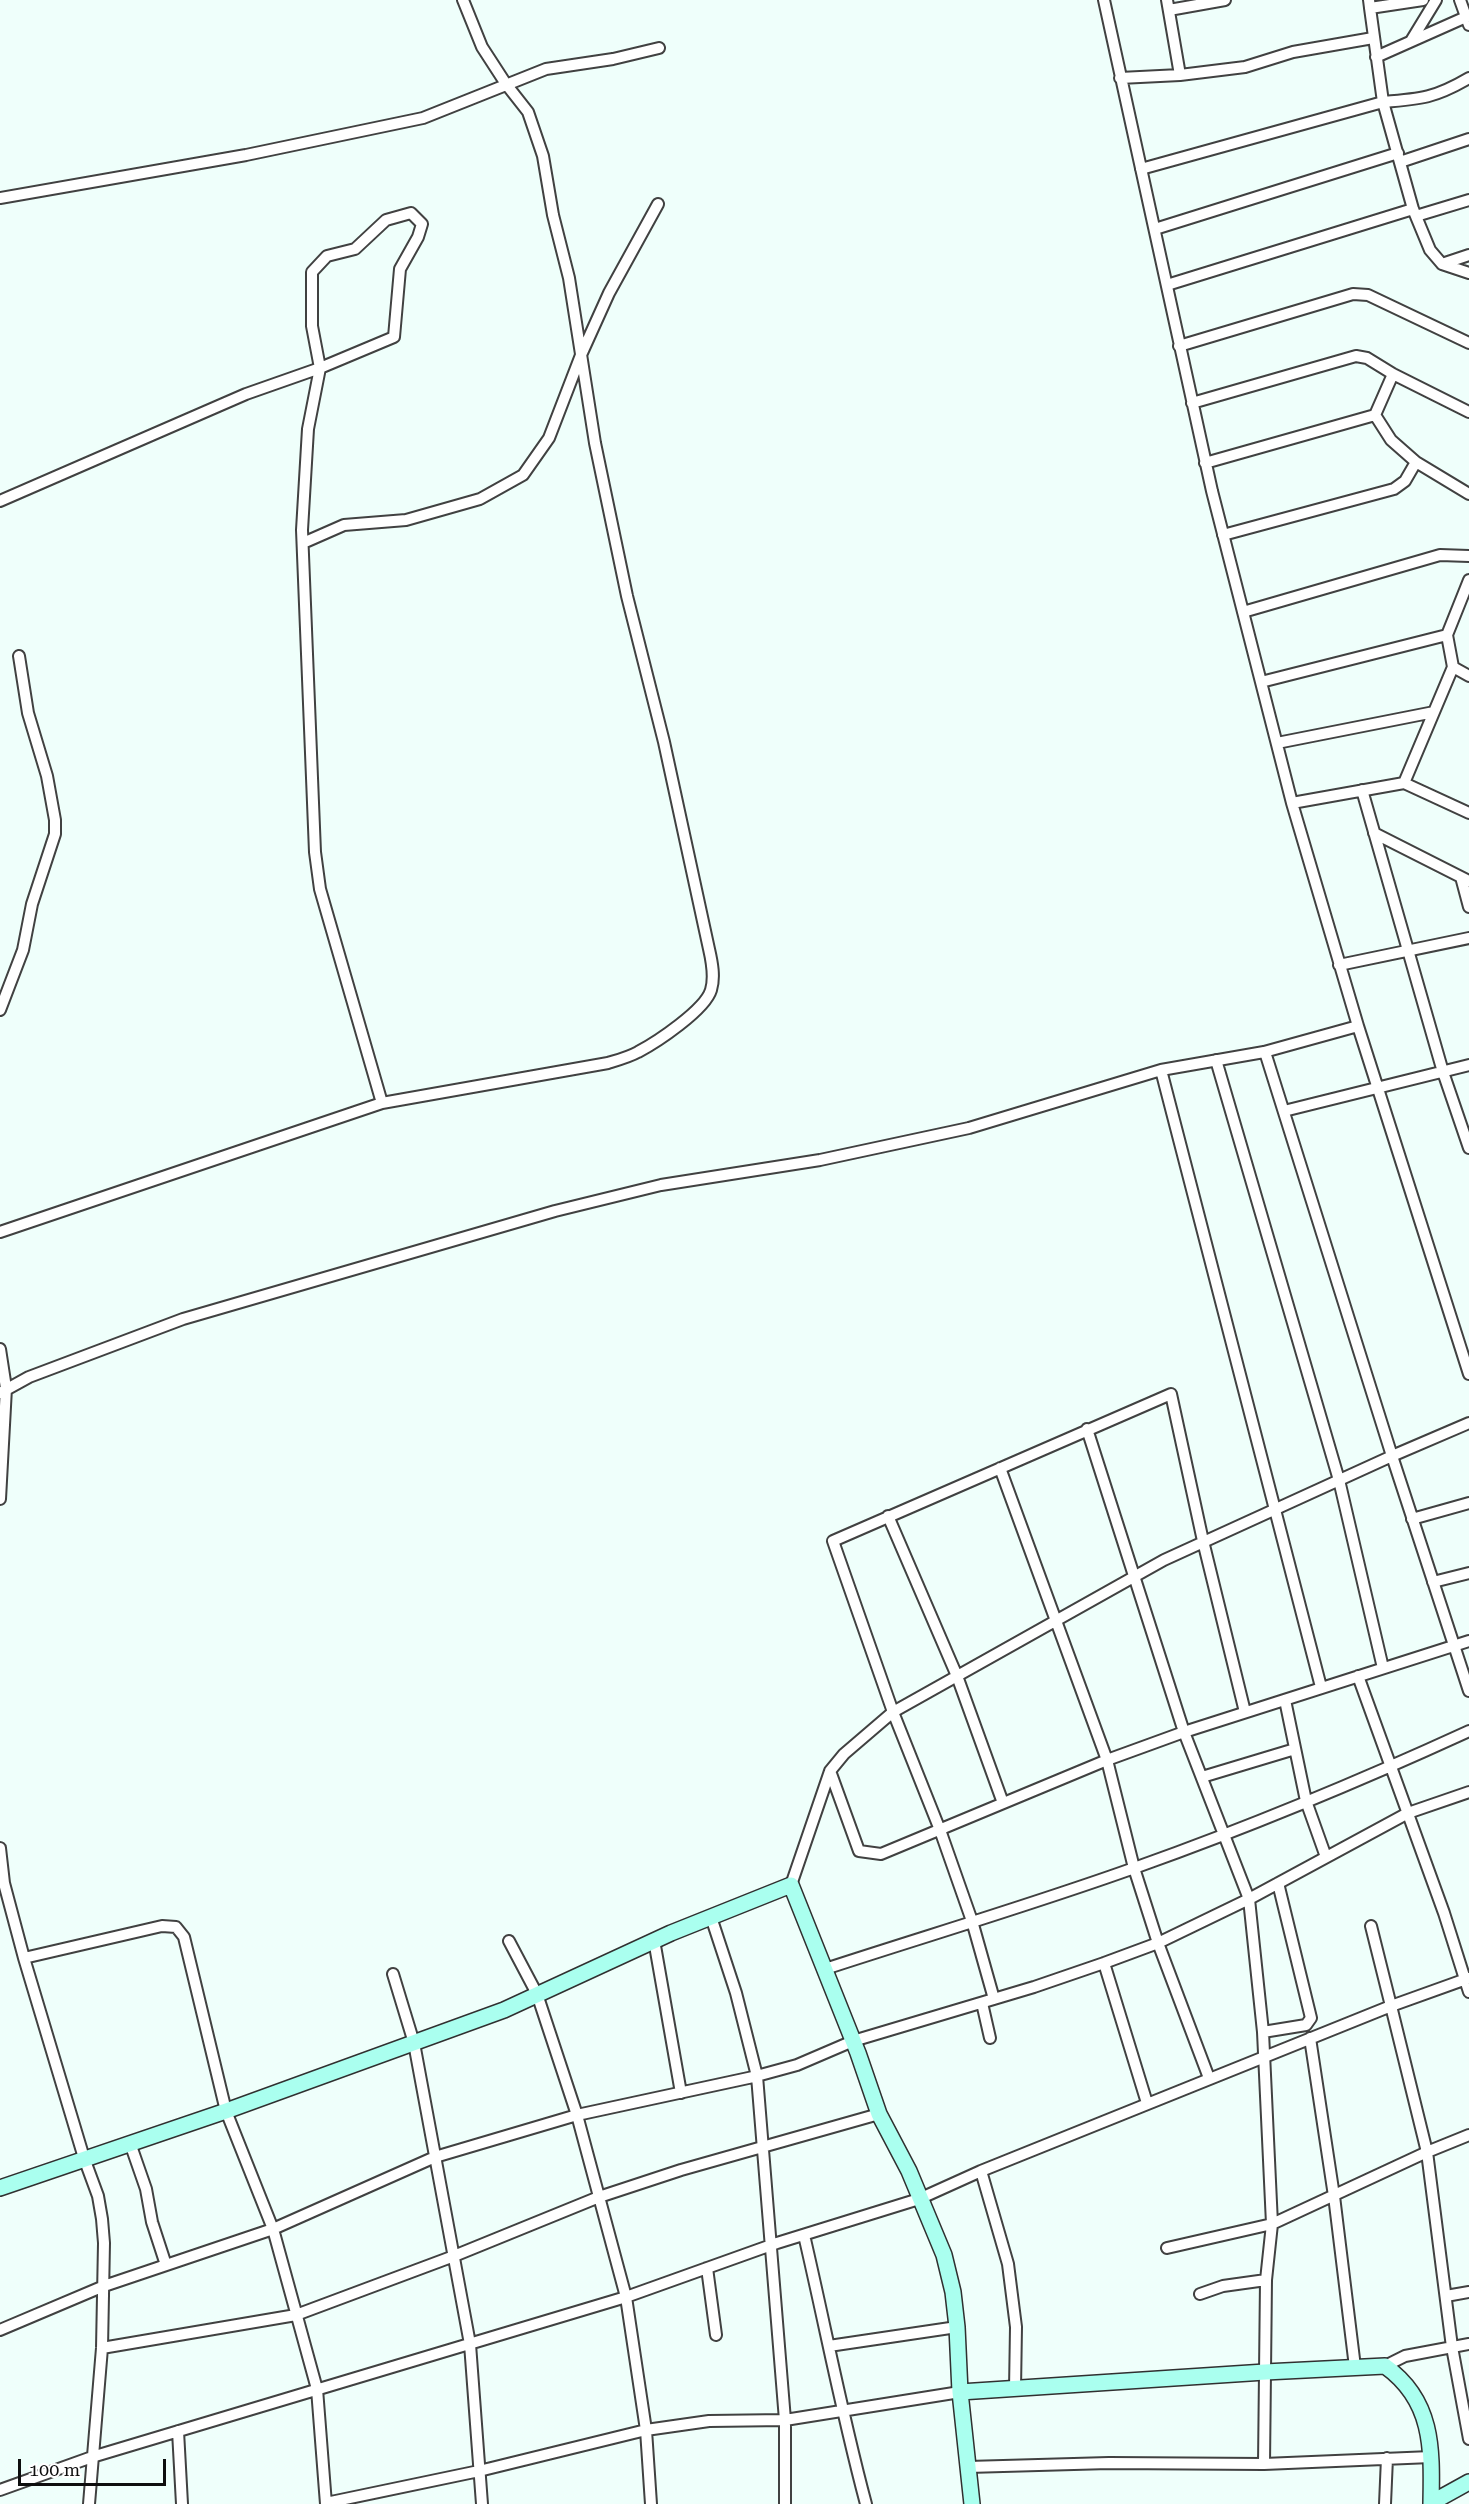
<!DOCTYPE html>
<style>
body{margin:0}
#map{position:relative;width:1469px;height:2504px;overflow:hidden;background:#effffb;font-family:"Roboto Serif",serif}
canvas{display:block}
.scale{position:absolute;left:18px;top:2459px;width:148px;height:27px;box-sizing:border-box;border:3px solid #0e0e0e;border-top:0;padding-left:8px;font-size:18px;line-height:21px;white-space:nowrap;color:#0e0e0e;-webkit-text-stroke:4px #fff;paint-order:stroke}
</style>
<div id="map">
<canvas width="1469" height="2504"></canvas>
<div class="scale">100 m</div>
</div>
<script>
const c = document.querySelector('canvas').getContext('2d');
c.lineJoin = 'round';
function trace(path, color, width, dash) { c.strokeStyle = color; c.lineWidth = width; c.lineCap = dash ? 'butt' : 'round'; c.setLineDash(dash || []); c.stroke(path); }
const street = new Path2D(`
 M1167 0 1180 75
 M1369 0 1370 8 1423 0
 M1460 0 1469 25
 M1370 8 1383 102 1413 209 1430 250 1442 264 1469 273
 M1169 10 1225 0
 M1411 41 1436 0
 M1376 57 1466 17
 M1120 78 1180 75 1245 67 1293 52 1373 38
 M1400 162 1469 139
 M1141 169 1383 102C1421 99 1435 98 1469 78
 M0 198 246 155 423 118 546 69 613 59 659 48
 M1416 216 1469 200
 M1155 229 1398 153
 M1442 264 1469 255
 M1167 285 1413 209
 M1179 346 1353 294 1368 295 1469 343
 M1192 403 1356 356 1367 358 1393 374 1469 412
 M1375 415 1391 440 1416 462
 M1205 463 1375 415 1393 374
 M0 501 246 394 320 368 394 337 400 269 418 237 422 224 411 213 386 220 355 249 327 256 312 272V326L320 368 308 429 302 530 315 852 320 889 382 1103
 M1223 535 1394 489 1405 481 1416 462 1469 494
 M303 543 344 525 406 520 480 499 523 475 549 438 581 355 609 293 658 204
 M1243 612 1440 555 1469 556
 M1453 667 1469 676
 M1261 682 1447 635
 M1277 743 1434 712
 M1404 783 1453 667 1447 635 1469 580
 M1362 790 1443 1072 1469 1148
 M1292 803 1404 783 1469 813
 M1374 833 1469 881
 M1461 877 1469 907
 M1339 965 1469 938
 M0 1010 23 950 32 904 55 834V820L47 776 28 713 19 656
 M1358 1026 1469 1374
 M1265 1052 1392 1456 1469 1423
 M1216 1060 1339 1480 1383 1668
 M1161 1070 1321 1687
 M1284 1111 1469 1065
 M0 1232 382 1103 608 1063C618 1060 629 1057 638 1052 657 1042 705 1010 711 990 715 977 712 962 709 949L664 742 627 596 595 443 569 278 553 215 543 156 528 112 506 84 482 47 463 0
 M0 1349 6 1388 0 1499
 M0 1393 29 1377 183 1319 555 1211 661 1185 820 1160 969 1128 1161 1070 1264 1052 1358 1026 1292 803 1212 491 1104 0
 M1087 1429 1184 1732 1249 1899 1263 2032 1272 2224 1266 2280 1264 2464
 M1000 1468 1107 1760 1134 1868 1158 1943 1209 2078
 M888 1516 957 1676 1003 1803
 M1412 1519 1469 1503
 M1433 1582 1469 1573
 M1358 1676 1444 1913 1469 1992
 M1285 1700 1306 1801 1326 1857
 M830 1771 859 1851 881 1854 1107 1760 1184 1732 1469 1641
 M1202 1777 1295 1749
 M0 1848 4 1883 24 1958 84 2158 98 2196 102 2219 104 2243 102 2348 89 2504
 M791 1885 830 1771 844 1754 893 1712 1164 1560 1392 1456 1469 1691
 M711 1917 736 1993 757 2076 785 2420V2504
 M654 1940 681 2093
 M509 1941 537 1994 577 2115 626 2297 646 2430 651 2504
 M24 1958 162 1926 176 1927 184 1937 226 2111 273 2229 317 2389 326 2504
 M1104 1963 1147 2103
 M825 1969C929 1935 1034 1904 1137 1867 1249 1827 1360 1781 1469 1731
 M393 1974 414 2043 470 2344 482 2504
 M1469 1978 1391 2006 1427 2152 1452 2347 1469 2439
 M994 1999 972 1921 940 1830 893 1712 833 1541 1171 1394 1203 1541 1245 1712
 M982 2003 990 2038
 M1263 2032 1306 2025 1311 2018 1278 1883
 M1310 2038 1334 2196 1355 2367
 M130 2143 146 2189 152 2222 166 2265
 M981 2171 1391 2006 1371 1926
 M804 2235C825 2325 842 2415 866 2504
 M1167 2248 1272 2224 1427 2152 1469 2135
 M707 2268 716 2335
 M1200 2294 1223 2286 1266 2280
 M1446 2296 1469 2292
 M0 2330 104 2286 273 2229 435 2157 577 2115 753 2077 797 2065 853 2041 1034 1987 1104 1963 1158 1943 1249 1899 1408 1813 1469 1792
 M829 2346 957 2327
 M102 2348 296 2315 454 2256 599 2197 681 2170 879 2114
 M1385 2366 1405 2356 1469 2344
 M178 2431 182 2504
 M968 2467 1109 2463 1264 2464 1431 2457
 M0 2490 92 2457 626 2297 777 2243 919 2199 981 2171 1008 2264 1016 2327 1015 2389
 M326 2503 479 2471 646 2430 709 2421 785 2420 960 2392
 M1385 2504 1387 2458`);
const secondary = new Path2D(`
 M0 2188 226 2111 504 2010 671 1933 791 1885 858 2053 879 2114 909 2171 944 2255 953 2292 957 2327 960 2392 972 2504
 M960 2392 1265 2372 1385 2366C1434 2401 1432 2450 1431 2504
 M1431 2503 1469 2482`);
trace(street, '#414141', 14);
trace(secondary, '#303030', 18);
trace(street, '#fff', 10);
trace(secondary, '#aaffef', 15);
</script>
